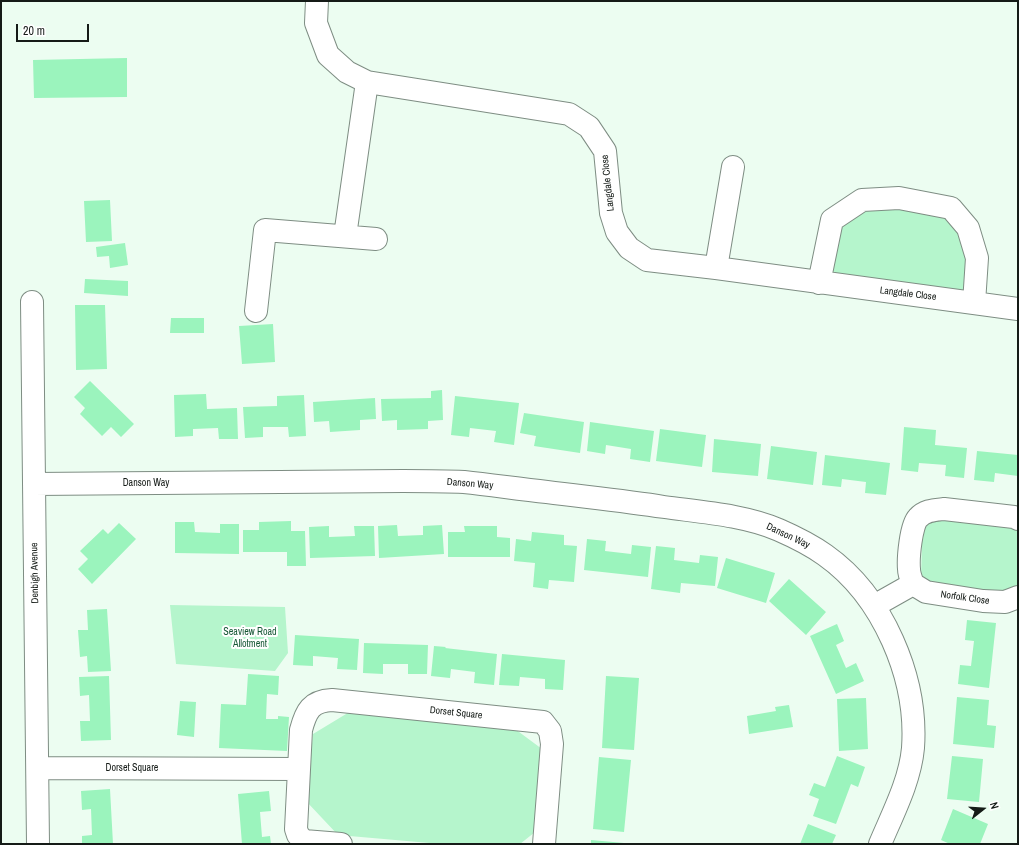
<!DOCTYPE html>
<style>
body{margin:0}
#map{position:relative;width:1019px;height:845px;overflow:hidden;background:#ecfdf1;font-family:"Archivo Narrow",sans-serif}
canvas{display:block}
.frame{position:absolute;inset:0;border:2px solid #151b17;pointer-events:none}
.north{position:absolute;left:963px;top:789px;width:40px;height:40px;-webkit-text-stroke:3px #fff;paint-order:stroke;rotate:73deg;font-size:11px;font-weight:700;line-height:16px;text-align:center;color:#151b17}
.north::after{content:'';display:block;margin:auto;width:14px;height:18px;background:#151b17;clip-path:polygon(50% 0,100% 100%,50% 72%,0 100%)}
.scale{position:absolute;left:16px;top:24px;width:73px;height:18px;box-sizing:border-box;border:2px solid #151b17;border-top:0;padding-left:5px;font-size:12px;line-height:14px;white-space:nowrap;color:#151b17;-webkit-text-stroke:3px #fff;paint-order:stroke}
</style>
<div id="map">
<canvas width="1019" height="845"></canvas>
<div class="frame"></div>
<div class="north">N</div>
<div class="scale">20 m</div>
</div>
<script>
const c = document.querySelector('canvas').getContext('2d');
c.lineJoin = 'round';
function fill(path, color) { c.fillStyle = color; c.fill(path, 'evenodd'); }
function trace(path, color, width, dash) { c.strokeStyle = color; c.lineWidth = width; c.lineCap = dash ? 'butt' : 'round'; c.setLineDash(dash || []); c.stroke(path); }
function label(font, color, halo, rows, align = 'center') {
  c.font = font + ' "Archivo Narrow",sans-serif'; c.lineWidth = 4; c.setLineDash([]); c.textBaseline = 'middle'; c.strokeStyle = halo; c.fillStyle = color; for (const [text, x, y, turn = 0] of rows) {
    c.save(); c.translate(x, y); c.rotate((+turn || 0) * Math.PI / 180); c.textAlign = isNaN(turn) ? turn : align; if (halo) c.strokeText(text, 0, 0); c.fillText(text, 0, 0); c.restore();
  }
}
fill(new Path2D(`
 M899 198 968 228 974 303 819 283 832 220Z
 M935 518 1018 527V587L1012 593 928 587 921 578 922 541 925 526Z
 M170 605 285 607 288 653 275 671 176 664Z
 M351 711 515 729 542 749 535 832 520 844H441L338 835 306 801 313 734Z`), '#b5f5cc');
fill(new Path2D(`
 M127 58V97L34 98 33 60Z
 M110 200 112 241 86 242 84 201Z
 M125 243 128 265 110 268 109 256 97 257 96 247Z
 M85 279 128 281V296L84 293Z
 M75 305H105L107 369 76 370Z
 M171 318H204V333H170Z
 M273 324 275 362 242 364 239 326Z
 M90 381 134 424 121 437 111 427 102 436 80 414 85 408 74 397Z
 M442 390 443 420 428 421V429L397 430V420L382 421 381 399 431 398V391Z
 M206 394 207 409 237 408 238 439H219L218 428 193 429V436L175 437 174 395Z
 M304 395 306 436 289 437 288 427H263V437L245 438 243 407 277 406V396Z
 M455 396 519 403 514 445 494 442 496 431 470 428 469 437 451 435Z
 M375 398 376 419 360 420V430L330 432 329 421 314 422 313 402Z
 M524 413 584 422 580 453 534 446 536 436 520 433Z
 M590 422 654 431 650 462 630 459 631 449 606 445 605 454 587 451Z
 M904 427 936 430 935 445 967 448 964 478 945 476 946 465 919 463 918 472 901 470Z
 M660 429 706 435 702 467 656 461Z
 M714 439 761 444 758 476 712 472Z
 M771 446 817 452 813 485 767 479Z
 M977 451 1018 455V476L995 473 994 482 974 480Z
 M825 455 890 463 886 495 865 493 866 482 842 479 841 487 822 485Z
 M291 521V531H305L306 566H287V552H243V530H259V522Z
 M175 522H194L195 532 220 533V524H239V554L175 553Z
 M119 523 136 539 92 584 78 569 88 559 80 551 103 529 108 534Z
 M397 525 398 536 423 535V526L442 525 444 554 379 558 378 526Z
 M329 526V537L355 536 354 526H374L375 556 310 558 309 527Z
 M464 526H497V537L510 538V557H448V532H465Z
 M532 532 564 535V545L577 546 574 582 549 580 548 589 533 587 535 563 514 561 516 539 531 541Z
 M587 539 606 541 605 551 631 554 632 545 651 547 648 577 584 570Z
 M656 546 675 548 674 560 699 563 700 555 718 557 715 586 681 583 680 593 651 589Z
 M726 558 775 573 766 603 717 588Z
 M789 579 826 612 806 635 769 601Z
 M107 609 111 671 88 672 87 656 80 657 78 630H88L87 610Z
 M967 620 996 623 989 688 958 684 960 665 971 666 974 641 965 640Z
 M837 624 844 641 836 645 846 668 856 663 864 681 836 694 810 636Z
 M295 635 359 639 357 670 337 669 338 658 313 656V666L293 665Z
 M364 643 428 645 427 674H408V664H383V674L363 673Z
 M434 646 446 647 445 648 497 654 494 685 474 683 475 672 451 669 450 678 431 676Z
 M502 654 565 660 563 690 545 689V679L520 677 519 686 499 685Z
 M248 674 279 676 278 695 267 694 266 719H278V716L289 717 287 751 219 748 221 704 246 705Z
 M109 676 111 740 81 741 80 721H90L89 695 80 696 79 677Z
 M606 676 639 678 634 750 602 748Z
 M957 697 989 700 987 725 996 726 994 748 953 744Z
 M866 698 868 749 839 751 837 699Z
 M180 701 196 702 194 737 177 735Z
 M789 705 793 727 749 734 747 716 776 711 775 707Z
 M837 756 865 767 858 787 851 784 836 824 813 816 819 799 809 795 814 783 825 787Z
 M952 756 983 759 979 802 947 799Z
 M599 757 631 760 624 832 593 829Z
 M110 789 113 844H82V836L92 835 91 809 82 810 81 791Z
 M269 791 271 811 260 812 262 837 270 836 271 844H242L238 794Z
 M953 809 988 824 980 844H950L941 840Z
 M808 824 836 835 832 844H800Z
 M591 840 624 843V844H591Z`), '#9bf4bd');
const minor = new Path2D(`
 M317 1 316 23 328 55 347 72 367 82 569 114 589 127 605 151 611 213 617 232 629 248 647 260 716 268 1018 309
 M345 236 367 82
 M716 268 733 167
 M819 283 832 220 862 200 899 198 951 208 968 228 977 258 974 303
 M32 302 38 844
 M256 311 265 230 376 239
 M34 484 403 481C423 481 444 481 464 482 492 485 519 489 547 492 586 497 625 501 664 507 700 512 745 515 779 530 795 537 811 545 825 555 883 596 918 678 913 748 910 781 893 813 880 844
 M913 584 926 592 983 601 1005 602 1018 597
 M874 606 913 584C911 579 909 574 909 569 908 558 911 525 918 518 925 510 935 510 944 509L1014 517 1018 519
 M38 768 298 769
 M341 844 304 841 298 835 296 829 301 730C306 711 311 701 332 700L543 722 550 731 552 744 544 844`);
trace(minor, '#7e8d83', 24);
trace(minor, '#fff', 22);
label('10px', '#151b17', '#fff', [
 ["Langdale Close",608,183,-96],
 ["Langdale Close",908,294,7],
 ["Danson Way",146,483],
 ["Danson Way",470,484,5],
 ["Danson Way",788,536,25],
 ["Denbigh Avenue",35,573,-91],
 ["Norfolk Close",965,598,8],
 ["Dorset Square",456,713,6],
 ["Dorset Square",132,768]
]);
label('10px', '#175836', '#fff', [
 ["Seaview Road",250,632],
 ["Allotment",250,644]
]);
</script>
